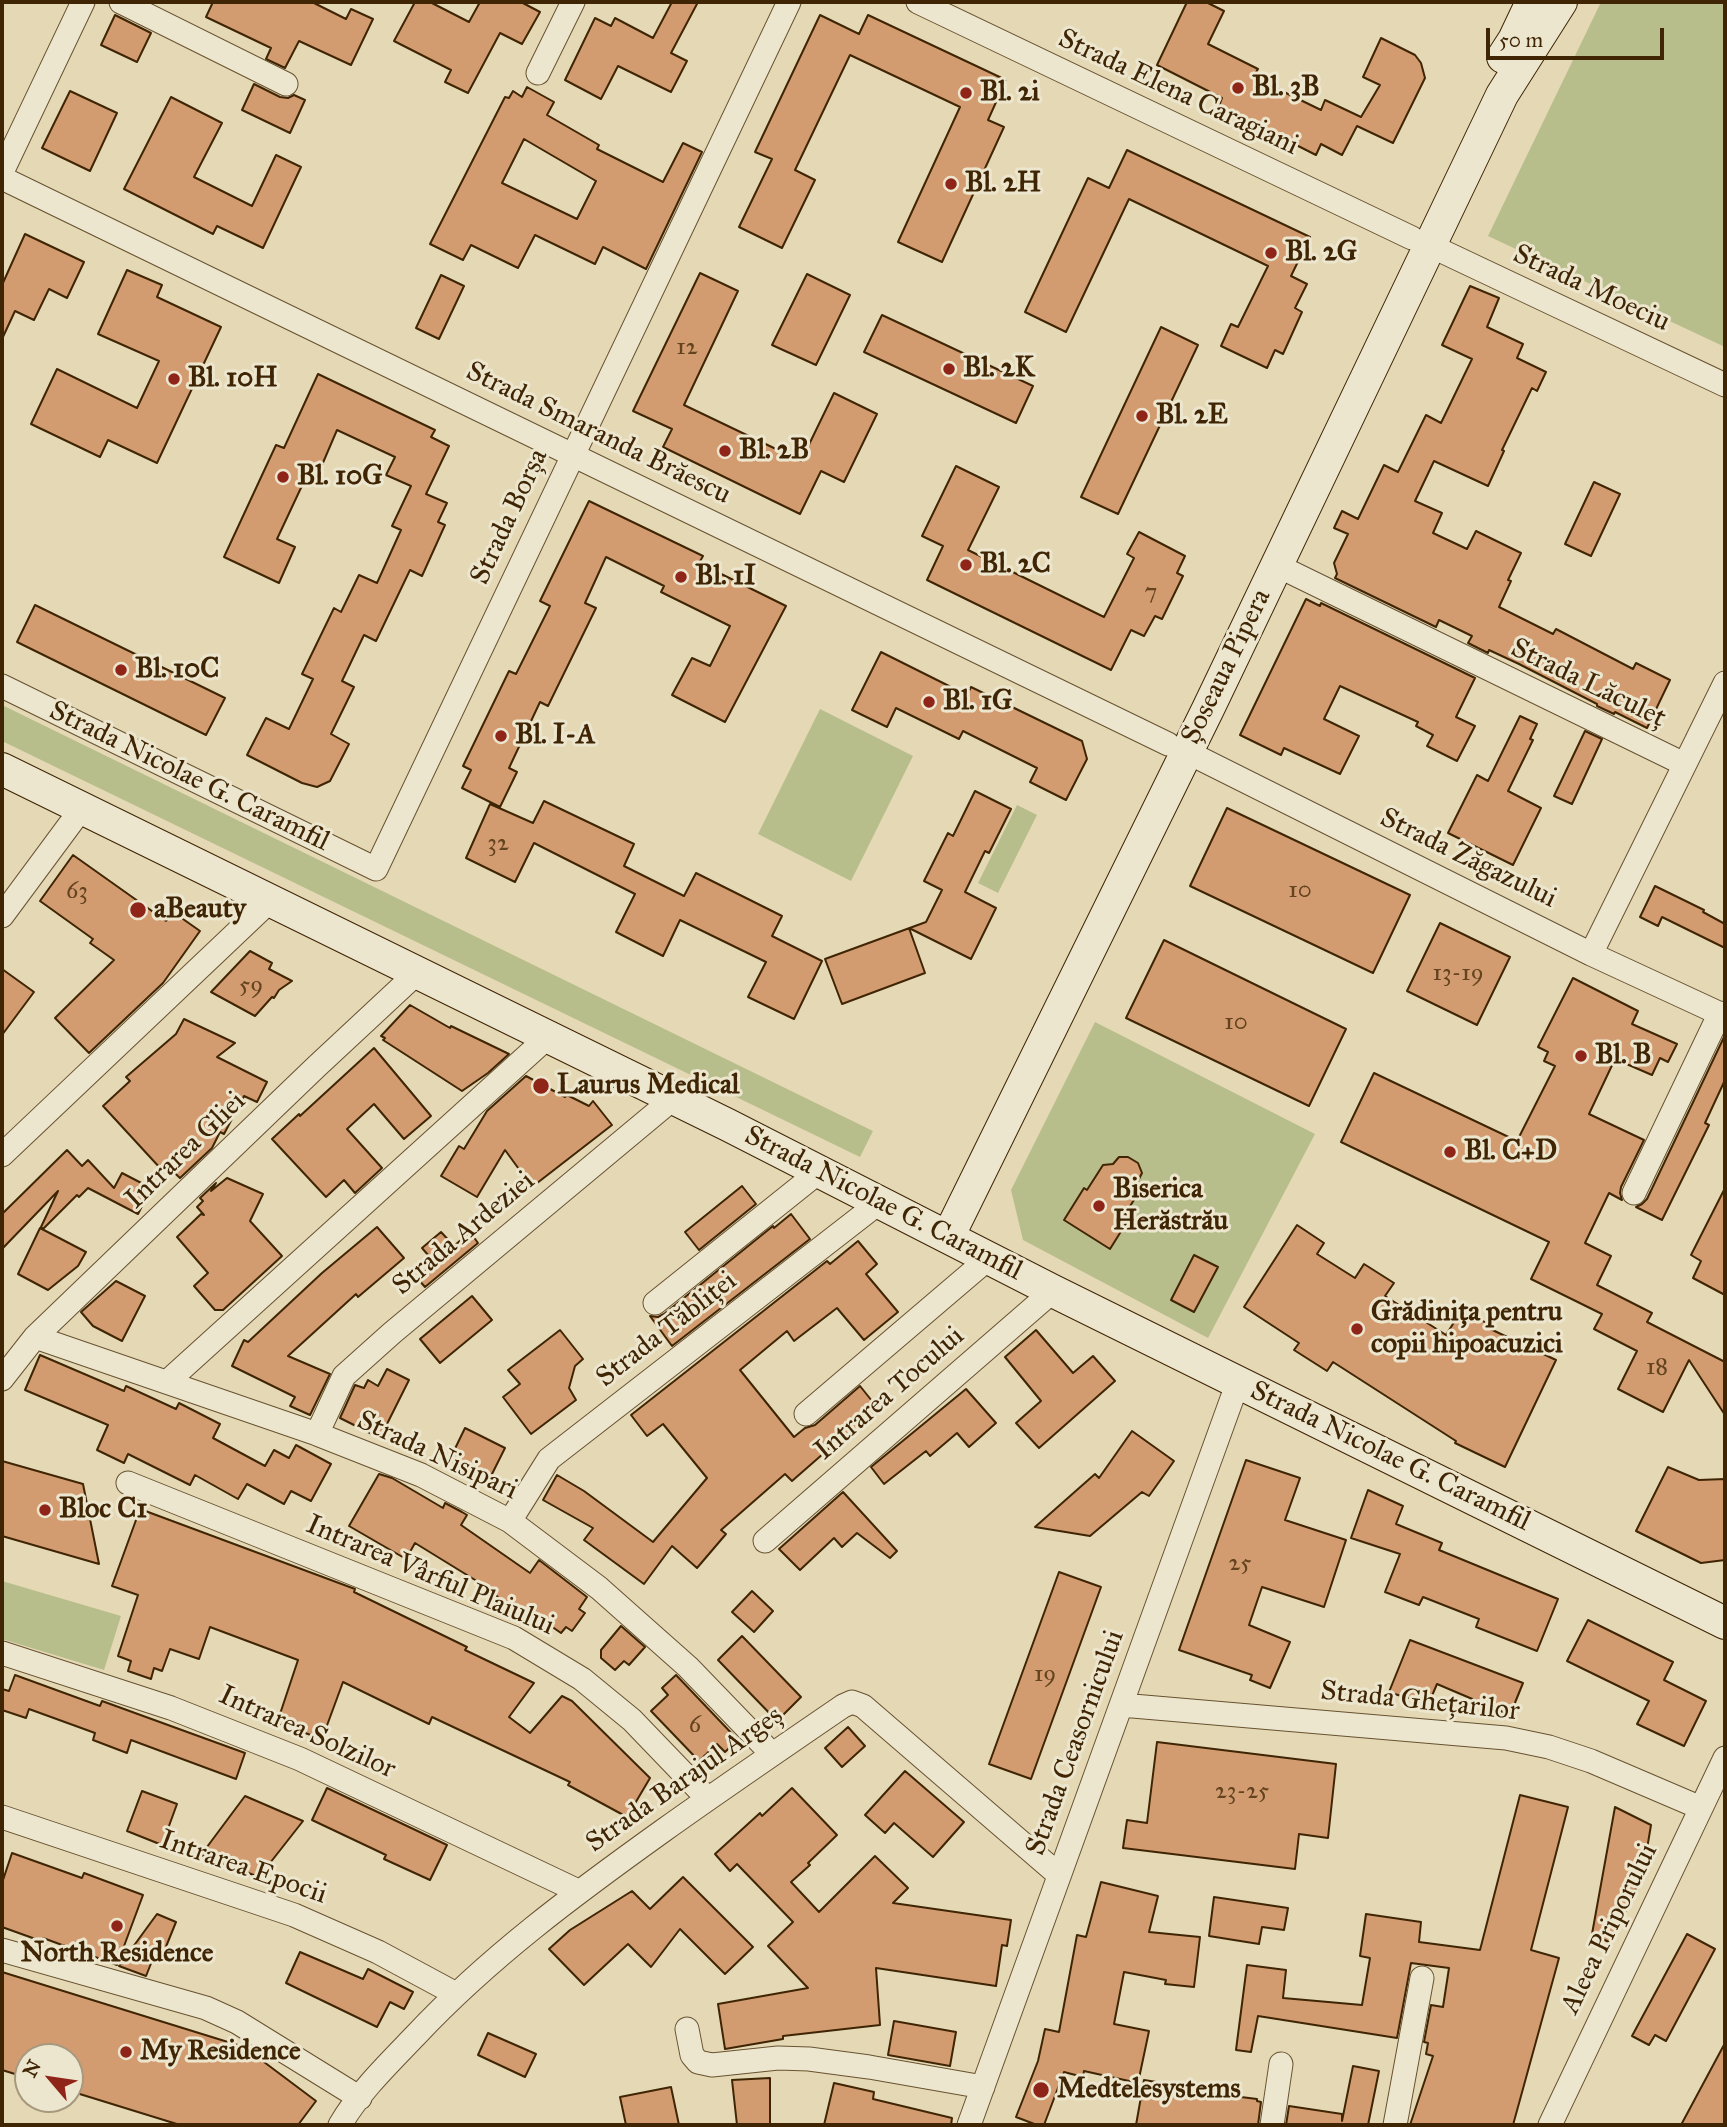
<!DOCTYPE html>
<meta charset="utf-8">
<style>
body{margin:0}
#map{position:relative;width:1727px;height:2127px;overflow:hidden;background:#e4d8b5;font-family:"IM FELL Great Primer",serif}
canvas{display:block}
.frame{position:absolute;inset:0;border:4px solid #3f2504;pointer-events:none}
.north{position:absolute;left:14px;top:2043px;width:70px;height:70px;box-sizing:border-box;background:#ede6cf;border:2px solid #a7997e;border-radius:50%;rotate:299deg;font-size:19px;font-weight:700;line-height:28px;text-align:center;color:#3f2504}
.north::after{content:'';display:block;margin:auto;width:24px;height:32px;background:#8f2418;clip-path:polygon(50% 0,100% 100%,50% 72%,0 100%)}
.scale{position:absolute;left:1486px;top:28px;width:178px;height:32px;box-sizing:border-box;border:4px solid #3f2504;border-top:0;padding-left:9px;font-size:21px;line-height:24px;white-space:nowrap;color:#3f2504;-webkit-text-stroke:5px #ede6cf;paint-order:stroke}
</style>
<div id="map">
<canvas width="1727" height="2127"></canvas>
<div class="frame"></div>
<div class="north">N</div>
<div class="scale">50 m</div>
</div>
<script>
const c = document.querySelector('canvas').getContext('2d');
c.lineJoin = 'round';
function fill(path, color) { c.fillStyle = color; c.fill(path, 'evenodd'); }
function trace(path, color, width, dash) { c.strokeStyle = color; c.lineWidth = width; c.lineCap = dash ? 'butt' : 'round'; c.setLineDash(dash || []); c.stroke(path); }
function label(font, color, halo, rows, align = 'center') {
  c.font = font + ' "IM FELL Great Primer",serif'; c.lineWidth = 6; c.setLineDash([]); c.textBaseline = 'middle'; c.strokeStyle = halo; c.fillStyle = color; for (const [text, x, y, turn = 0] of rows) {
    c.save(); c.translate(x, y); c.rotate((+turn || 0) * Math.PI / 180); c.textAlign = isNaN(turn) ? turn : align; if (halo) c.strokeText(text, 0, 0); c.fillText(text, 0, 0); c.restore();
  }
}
fill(new Path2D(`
 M1601 2H1725V347L1488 236Z
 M2 705 873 1131 860 1157 2 741Z
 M820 709 913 756 851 881 758 834Z
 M1017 805 1037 815 998 893 978 883Z
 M1095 1022 1315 1134 1208 1338 1023 1240 1011 1190Z
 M2 1581 121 1616 104 1670 2 1639Z`), '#b8be8b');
const building = new Path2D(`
 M213 2H312L346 19 351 9 373 19 351 65 299 41 285 68 266 59 271 48 206 17Z
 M415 2H430L469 22 480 2H521L540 12 522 44 500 33 468 93 445 82 451 70 394 41Z
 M672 2H698L671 53 687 61 671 92 618 66 601 99 565 80 595 18 611 26 615 18 653 38Z
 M1187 2H1206L1224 11 1208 44 1258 69 1253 77 1321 110 1325 100 1361 117 1380 85 1363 77 1381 38 1415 55 1421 63 1425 78 1393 143 1357 126 1342 155 1321 144 1316 155 1219 106 1222 98 1157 65Z
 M115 15 151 33 137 62 101 45Z
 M820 15 859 34 868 15 1006 80 988 120 1004 127 942 262 898 242 960 107 850 55 795 170 815 180 782 248 739 227 772 159 755 152Z
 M254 84 280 97 288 98 294 95 305 100 290 133 242 110Z
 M527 87 554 102 547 115 599 145 597 149 663 182 683 143 702 152 646 269 603 247 595 264 535 235 518 268 471 245 463 260 430 244 505 97 509 98 513 91 522 97ZM524 139 596 181 577 219 502 183Z
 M70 91 117 113 90 171 42 148Z
 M171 97 222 123 194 177 252 206 276 155 301 167 263 248 217 226 213 234 124 189Z
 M1127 150 1310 237 1291 276 1307 284 1295 308 1302 312 1283 354 1275 350 1267 368 1221 346 1231 324 1238 327 1268 266 1129 199 1066 332 1025 312 1088 178 1109 188Z
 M25 234 84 262 67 298 49 289 34 320 15 311 2 339V285Z
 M127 270 162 285 157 297 221 327 157 463 108 440 100 457 31 424 57 369 137 408 159 361 98 334Z
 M700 273 738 291 684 405 801 461 834 393 877 414 844 482 821 471 800 514 663 447 672 429 633 411Z
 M807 274 850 295 816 365 772 345Z
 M441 275 464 286 439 339 416 328Z
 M1470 286 1499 298 1487 327 1523 344 1517 358 1546 372 1537 391 1532 388 1502 450 1504 451 1488 486 1434 461 1415 501 1442 513 1433 533 1467 549 1476 531 1521 553 1508 580 1511 581 1499 607 1553 634 1556 629 1633 669 1636 663 1670 680 1647 728 1615 712 1614 714 1597 706V704L1519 664 1489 650 1488 653 1468 643 1472 636 1439 620 1436 627 1335 578 1337 574 1334 563 1348 534 1334 528 1342 511 1358 519 1384 465 1398 472 1426 415 1441 423 1472 359 1442 345Z
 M882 315 1033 386 1016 423 864 352Z
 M1161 327 1198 345 1118 514 1081 497Z
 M318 374 435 430 431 437 449 446 426 494 447 503 438 522 445 525 422 576 410 570 376 641 364 635 342 681 354 687 331 734 349 744 330 781 317 787 302 783 247 755 266 718 289 729 313 679 302 674 334 608 341 612 359 575 377 583 401 530 392 526 411 486 386 475 395 457 337 430 316 479 307 475 277 539 295 547 279 583 224 557 276 445 284 448Z
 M956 466 999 487 968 550 1104 617 1134 558 1127 554 1139 532 1185 556 1177 573 1183 576 1162 619 1155 616 1144 636 1131 630 1111 670 927 580 943 546 922 536Z
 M1594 482 1620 494 1591 556 1565 544Z
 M589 501 703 556 699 563 786 606 725 722 672 695 692 658 710 666 730 626 661 592 664 586 606 557 585 603 596 608 548 706 540 702 509 768 517 772 500 807 462 788 471 770 463 766 509 671 516 674 550 606 540 601Z
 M1306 599 1320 606 1321 603 1475 678 1456 717 1475 726 1457 761 1427 746 1433 735 1416 726 1418 722 1340 686 1324 719 1359 736 1340 774 1284 748 1281 755 1240 735Z
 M35 605 225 698 206 735 17 642Z
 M881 652 967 695 971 687 1082 741 1087 759 1066 800 1030 782 1037 768 963 731 959 739 896 708 887 727 852 710Z
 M1520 716 1537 724 1530 739 1533 740 1508 791 1541 808 1513 865 1448 833 1477 775 1488 781Z
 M1585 731 1602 739 1572 804 1554 796Z
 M975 791 1011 809 989 853 985 851 965 892 996 908 971 959 909 928 925 973 842 1004 825 959 926 922 942 890 924 881 948 833 953 836Z
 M544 801 634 844 624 866 684 896 696 873 782 916 772 936 822 961 794 1019 748 997 766 962 680 920 663 956 616 932 635 894 534 843 515 882 466 858 490 804 533 823Z
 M1227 808 1410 895 1373 973 1190 886Z
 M73 855 166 921 173 912 200 931 163 983 89 1053 55 1018 114 960 90 943 93 939 40 901Z
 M1655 886 1704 910 1703 912 1725 924V948L1662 917 1658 926 1640 917Z
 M1440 923 1510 957 1477 1025 1407 991Z
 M1164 940 1346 1029 1309 1106 1126 1018Z
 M250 951 272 963 269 969 292 981 279 990 274 998 272 997 255 1016 211 992Z
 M2 969 34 992 2 1035Z
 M1573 978 1638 1011 1632 1024 1677 1044 1668 1062 1660 1058 1652 1075 1615 1059 1589 1114 1644 1140 1621 1187 1620 1193 1622 1200 1609 1193 1585 1243 1611 1256 1597 1285 1652 1313 1647 1322 1725 1362V1415L1689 1360 1663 1412 1618 1389 1637 1351 1594 1329 1602 1314 1531 1279 1549 1242 1341 1142 1374 1073 1517 1141 1555 1066 1544 1061 1548 1052 1538 1047Z
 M410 1005 450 1028 451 1026 509 1054 488 1073 462 1091 383 1040 385 1038 381 1036Z
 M184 1019 235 1043 217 1057 267 1082 257 1102 244 1096 224 1134 220 1132 212 1148 180 1178 164 1163 161 1169 103 1106 130 1081 126 1077 176 1034Z
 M1725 1035V1080L1705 1123 1709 1125 1662 1220 1636 1207 1642 1204 1647 1199Z
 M374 1048 431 1116 404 1139 374 1104 347 1129 382 1168 355 1193 344 1180 326 1197 272 1139 299 1114 300 1116Z
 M526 1076 565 1097 567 1095 589 1106 593 1101 612 1125 532 1187 505 1150 477 1197 441 1176 459 1146 464 1149 487 1111Z
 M67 1150 82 1166 88 1160 114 1188 122 1173 151 1188 138 1214 88 1188 79 1197 77 1195 43 1229 41 1227 58 1191 2 1249V1214Z
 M1119 1157H1128L1138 1163 1142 1173 1138 1181 1141 1189 1125 1214 1130 1217 1110 1249 1064 1220 1084 1188 1087 1190 1103 1165 1113 1164Z
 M227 1178 263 1194 250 1221 282 1256 223 1310H215L194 1286 208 1273 177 1237 201 1214 204 1215 197 1207 203 1201 200 1198 216 1183 211 1191Z
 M742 1186 756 1204 699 1250 685 1232Z
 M1725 1188V1295L1693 1278 1701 1261 1691 1255Z
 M791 1214 810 1239 672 1346 650 1316 658 1317 664 1314 773 1226 774 1228Z
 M1297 1225 1324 1243 1317 1254 1355 1278 1364 1264 1394 1283 1385 1296 1446 1335 1463 1308 1486 1323 1484 1326 1556 1360 1505 1467 1455 1443 1456 1441 1333 1362 1327 1371 1294 1350 1299 1343 1244 1307Z
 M377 1227 404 1258 358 1297 356 1294 288 1356 330 1374 310 1415 290 1406 295 1397 232 1366 244 1340 248 1342 322 1273Z
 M40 1228 86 1252 78 1266 48 1290 18 1274Z
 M441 1232 454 1246 470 1232 478 1243 425 1287 417 1278 435 1263 422 1248Z
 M858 1241 877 1264 866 1274 898 1312 864 1340 837 1308 794 1341 787 1331 740 1370 794 1437 805 1428 815 1425 860 1386 880 1411 842 1441 840 1439 792 1481 785 1474 721 1530 726 1534 697 1568 672 1546 644 1584 584 1540 593 1528 543 1500 557 1475 584 1491 653 1542 707 1478 663 1424 647 1436 631 1415 827 1261 830 1264Z
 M1194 1255 1218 1267 1194 1312 1171 1300Z
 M116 1281 145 1296 122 1341 93 1326 81 1312Z
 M472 1296 492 1320 440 1363 420 1339Z
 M560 1330 583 1359 575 1366 569 1388 576 1400 531 1434 503 1397 520 1384 508 1370Z
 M1036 1330 1073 1373 1093 1356 1115 1381 1039 1448 1016 1423 1041 1401 1005 1357Z
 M40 1355 124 1391 126 1386 176 1409 179 1403 220 1424 213 1438 265 1466 274 1450 289 1458 296 1445 331 1464 311 1501 291 1491 284 1504 247 1484 238 1499 195 1475 190 1485 128 1454 124 1463 97 1450 108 1425 25 1390Z
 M387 1369 409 1380 380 1438 340 1418 355 1385 364 1388 368 1380 378 1386Z
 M966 1389 996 1423 969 1447 957 1433 930 1456 926 1451 884 1484 871 1467Z
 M465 1428 505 1448 489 1480 449 1461Z
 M1132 1431 1174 1461 1149 1496 1142 1492 1090 1536 1035 1527 1095 1474 1099 1478Z
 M1246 1460 1300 1478 1285 1520 1346 1540 1324 1607 1262 1587 1249 1625 1290 1642 1270 1688 1250 1680 1252 1675 1179 1650Z
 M2 1461 83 1484 99 1564 2 1536Z
 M1668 1467 1699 1480 1725 1479V1560L1701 1563 1636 1531Z
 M379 1474 392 1478 443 1508 445 1503 462 1512 467 1515 461 1525 530 1573 539 1560 587 1597 579 1609 585 1613 572 1631 566 1627 561 1633 538 1617 533 1624 480 1583 415 1543 406 1559 349 1526Z
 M1368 1490 1403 1506 1396 1524 1442 1543 1439 1550 1558 1599 1537 1651 1476 1627 1479 1619 1423 1597 1419 1605 1385 1592 1400 1554 1351 1538Z
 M843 1492 897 1551 890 1558 857 1533 842 1547 834 1538 800 1570 779 1549Z
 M140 1509 355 1589 354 1592 467 1647 465 1650 534 1683 509 1717 530 1733 562 1696 572 1701 650 1778 627 1817 568 1785 570 1782 432 1717 429 1724 343 1682 322 1739 277 1723 298 1660 210 1627 199 1659 170 1649 162 1671 154 1668 151 1679 128 1671 131 1661 118 1656 138 1595 112 1586Z
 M1059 1572 1101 1587 1031 1779 989 1764Z
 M752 1591 773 1611 754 1632 732 1612Z
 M1588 1620 1673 1662 1664 1680 1706 1701 1684 1746 1637 1724 1649 1701 1567 1661Z
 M621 1626 645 1647 629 1665 624 1661 615 1670 601 1658V1650Z
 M742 1636 801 1697 777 1721 718 1660Z
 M1410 1640 1523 1683 1510 1715 1437 1684 1431 1698H1407L1389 1692Z
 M15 1675 100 1706 102 1701 245 1753 236 1779 131 1740 127 1753 93 1740 95 1733 29 1709 26 1718 2 1710V1689L9 1691Z
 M676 1675 738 1740 725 1752 717 1744 699 1761 651 1711 668 1695 662 1688Z
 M848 1727 865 1746 842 1767 825 1748Z
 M1157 1742 1336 1764 1328 1838 1299 1834 1295 1869 1123 1848 1127 1820 1147 1823Z
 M905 1771 964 1822 933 1857 894 1823 885 1833 865 1815Z
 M327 1788 447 1845 430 1880 384 1859 386 1855 312 1820Z
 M792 1788 837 1835 808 1863 810 1865 791 1882 819 1912 875 1856 908 1888 893 1903 1011 1920 1007 1946 1002 1945 996 1986 876 1968 880 2025 783 2036V2039L725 2049 718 2004 808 1988 768 1946 793 1922 737 1864 730 1871 715 1854 760 1813 762 1816Z
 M142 1791 177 1804 162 1845 127 1831Z
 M1520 1795 1568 1807 1531 1950 1559 1958 1513 2125H1410L1433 2056 1426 2054 1428 2043 1424 2042 1431 2005 1443 2007 1449 1968 1411 1963 1397 2038 1258 2016 1251 2052 1236 2050 1247 1965 1286 1970 1283 1998 1362 2005 1370 1958 1360 1956 1366 1914 1421 1922 1419 1942 1480 1950Z
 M245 1796 303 1821 259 1877 201 1855Z
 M1615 1807 1651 1825 1643 1873 1611 1943 1592 1934Z
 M12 1853 82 1878 84 1873 143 1895 117 1965 43 1938 41 1941 2 1927V1883Z
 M683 1877 753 1947 725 1974 680 1929 651 1967 628 1944 584 1985 549 1949 570 1930 632 1891 650 1909Z
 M1101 1882 1158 1896 1149 1932 1200 1937 1194 1987 1165 1984 1166 1980 1124 1972 1114 2024 1149 2031 1138 2083 1084 2071 1083 2077 1064 2072 1044 2125H1037L1016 2117 1038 2061 1045 2029 1059 2032 1077 1935 1086 1937Z
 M1214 1897 1288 1908 1284 1930 1262 1927 1259 1944 1209 1936Z
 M157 1914 176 1922 161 1959 154 1956 146 1976 119 1966Z
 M1687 1934 1715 1949 1666 2041 1655 2035 1649 2045 1632 2036Z
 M300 1952 363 1979 368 1969 413 1992 404 2009 390 2002 377 2027 286 1983Z
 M2 1972 244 2047 316 2101 298 2125H180L70 2091V2057H28V2078L2 2070Z
 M894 2021 956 2032 950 2066 888 2055Z
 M488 2033 536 2054 525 2077 478 2055Z
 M1725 2043V2125H1681Z
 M1353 2066 1379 2071 1368 2125H1286L1289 2106 1342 2114V2121Z
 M770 2078V2124L737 2125 732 2080Z
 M1144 2080 1182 2086V2082L1210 2085 1209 2093 1257 2099V2101L1261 2102 1258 2125H1136Z
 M834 2083 874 2092 873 2099 952 2118 951 2125H824Z
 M671 2087 679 2125H626L620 2097Z`);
fill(building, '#d39c70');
trace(building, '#3f2504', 2);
const minor = new Path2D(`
 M121 2 286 84
 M918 2 1412 238
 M538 73 573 2
 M2 172 83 2
 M2 178 1168 744
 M1431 246 1725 385
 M1276 565 1684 764
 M2 686 376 869 789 2
 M1187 752 1591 954 1725 1016
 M2 916 82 808
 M1591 954 1725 683
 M2 1155 271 900
 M1634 1193 1720 1013
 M655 1303 820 1171
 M35 1337 317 1434 421 1475 510 1521 599 1588 688 1667 772 1754
 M2 1379 35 1337 316 1067 418 972
 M167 1382 549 1036
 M806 1414 989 1258
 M317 1434 344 1376 392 1333 674 1098
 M128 1483 514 1638 582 1679 632 1720 708 1799
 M510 1521 549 1459 880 1202
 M765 1541 1053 1291
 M2 1653 171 1708 300 1759 578 1891
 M1121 1705 1506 1738 1549 1747 1591 1761 1701 1808
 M2 1817 294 1915 378 1952 456 1994
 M2 1950 206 2008 237 2022 360 2098
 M687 2029 692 2055 698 2062 712 2065 778 2058 809 2059 869 2067 983 2087
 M340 2125C359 2092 389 2063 415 2036 489 1957 576 1893 664 1830 723 1788 783 1747 843 1706L852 1702 863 1706 1059 1875
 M969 2125 1238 1382
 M1272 2125 1281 2064
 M1395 2125 1422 1978
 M1550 2125 1725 1758`);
const secondary = new Path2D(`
 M1503 57 1514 40 1532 2
 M2 769 728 1125 1053 1291 1725 1623
 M948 1237 1208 709 1502 95 1561 2`);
trace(minor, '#685230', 25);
trace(secondary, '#3f2504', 34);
trace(minor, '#ede6cf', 23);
trace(secondary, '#ede6cf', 32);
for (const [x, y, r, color] of [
 [1238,88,7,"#8f2418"],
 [966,93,7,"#8f2418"],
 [951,184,7,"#8f2418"],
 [1271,253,7,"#8f2418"],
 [949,369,7,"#8f2418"],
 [174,379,7,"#8f2418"],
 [1142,416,7,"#8f2418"],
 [725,451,7,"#8f2418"],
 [283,477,7,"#8f2418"],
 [966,565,7,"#8f2418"],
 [681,577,7,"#8f2418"],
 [121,670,7,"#8f2418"],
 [929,702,7,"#8f2418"],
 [501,736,7,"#8f2418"],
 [138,910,9,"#8f2418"],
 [1581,1056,7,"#8f2418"],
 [541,1086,9,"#8f2418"],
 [1450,1152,7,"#8f2418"],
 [1099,1206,7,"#8f2418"],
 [1357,1329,7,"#8f2418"],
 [45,1510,7,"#8f2418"],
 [117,1926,7,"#8f2418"],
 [126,2052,7,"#8f2418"],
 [1041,2090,9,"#8f2418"]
]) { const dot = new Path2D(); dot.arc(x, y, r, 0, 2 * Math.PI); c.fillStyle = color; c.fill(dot); trace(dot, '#ede6cf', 2.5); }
label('24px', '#64431f', null, [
 ["12",687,348],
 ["7",1151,593],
 ["32",498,844],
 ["10",1300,891],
 ["63",77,892],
 ["13-19",1458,974],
 ["59",251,986],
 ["10",1236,1023],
 ["18",1657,1368],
 ["25",1240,1564],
 ["19",1045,1675],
 ["6",695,1726],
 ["23-25",1242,1792]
]);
label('bold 28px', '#3f2504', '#ede6cf', [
 ["Bl. 3B",1252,88],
 ["Bl. 2i",980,93],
 ["Bl. 2H",965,184],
 ["Bl. 2G",1285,253],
 ["Bl. 2K",963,369],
 ["Bl. 10H",188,379],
 ["Bl. 2E",1156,416],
 ["Bl. 2B",739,451],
 ["Bl. 10G",297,477],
 ["Bl. 2C",980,565],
 ["Bl. 1I",695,577],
 ["Bl. 10C",135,670],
 ["Bl. 1G",943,702],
 ["Bl. I-A",515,736],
 ["aBeauty",154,910],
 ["Bl. B",1595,1056],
 ["Laurus Medical",557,1086],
 ["Bl. C+D",1464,1152],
 ["Biserica",1113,1190],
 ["Herăstrău",1113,1222],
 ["Grădinița pentru",1371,1313],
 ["copii hipoacuzici",1371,1345],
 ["Bloc C1",59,1510],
 ["North Residence",117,1954,"center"],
 ["My Residence",140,2052],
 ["Medtelesystems",1057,2090]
], 'left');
label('28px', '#3f2504', '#ede6cf', [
 ["Strada Elena Caragiani",1178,93,25],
 ["Strada Moeciu",1591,289,25],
 ["Strada Smaranda Brăescu",598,434,26],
 ["Strada Borșa",510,517,-65],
 ["Șoseaua Pipera",1227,667,-64],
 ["Strada Lăculeț",1588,684,26],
 ["Strada Nicolae G. Caramfil",189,777,26],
 ["Strada Zăgazului",1468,859,26],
 ["Intrarea Gliei",186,1151,-44],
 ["Strada Nicolae G. Caramfil",883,1204,27],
 ["Strada Ardeziei",464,1234,-40],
 ["Strada Tăbliței",667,1330,-38],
 ["Intrarea Tocului",890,1394,-41],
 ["Strada Nisipari",437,1456,25],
 ["Strada Nicolae G. Caramfil",1390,1457,26],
 ["Intrarea Vârful Plaiului",430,1576,23],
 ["Strada Ghețarilor",1420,1702,6],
 ["Intrarea Solzilor",307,1733,24],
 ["Strada Ceasornicului",1076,1743,-70],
 ["Strada Barajul Argeș",685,1780,-35],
 ["Intrarea Epocii",243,1868,19],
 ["Aleea Priporului",1610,1929,-64]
]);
</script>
